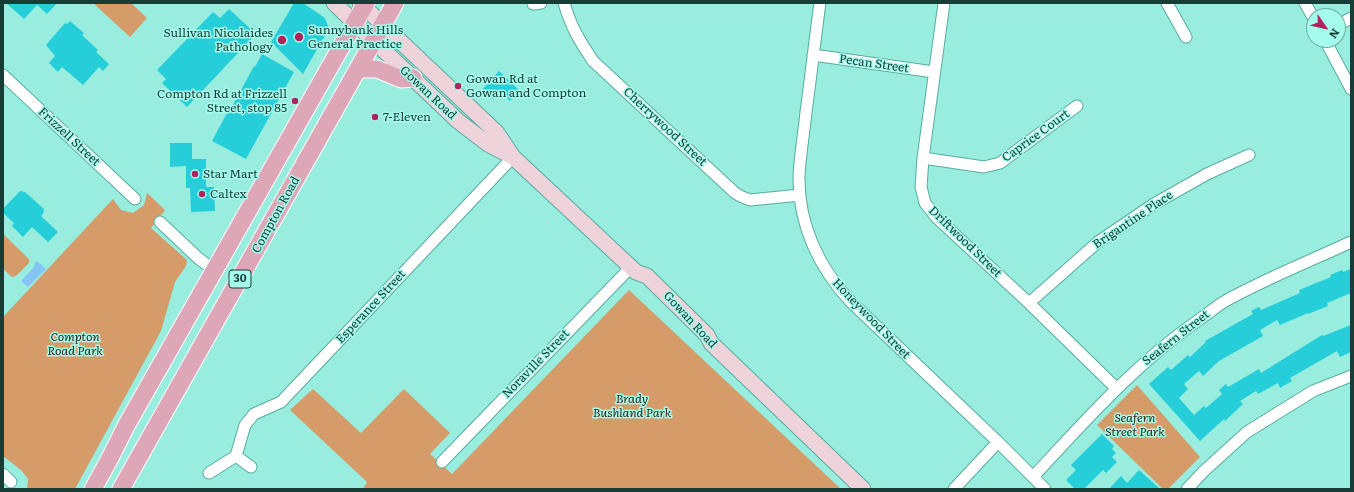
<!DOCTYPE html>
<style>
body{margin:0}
#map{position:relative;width:1354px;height:492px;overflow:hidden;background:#98edde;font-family:Literata,serif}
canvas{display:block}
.frame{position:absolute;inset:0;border:4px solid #183c36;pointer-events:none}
.north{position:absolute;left:1306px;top:8px;width:40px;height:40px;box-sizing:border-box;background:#a5fbec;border:1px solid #6dafa3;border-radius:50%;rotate:124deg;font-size:11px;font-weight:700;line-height:16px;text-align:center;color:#183c36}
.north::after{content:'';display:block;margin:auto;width:14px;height:18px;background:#b0235d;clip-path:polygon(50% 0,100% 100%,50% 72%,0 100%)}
</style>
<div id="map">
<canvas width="1354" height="492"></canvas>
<div class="frame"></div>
<div class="north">N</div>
</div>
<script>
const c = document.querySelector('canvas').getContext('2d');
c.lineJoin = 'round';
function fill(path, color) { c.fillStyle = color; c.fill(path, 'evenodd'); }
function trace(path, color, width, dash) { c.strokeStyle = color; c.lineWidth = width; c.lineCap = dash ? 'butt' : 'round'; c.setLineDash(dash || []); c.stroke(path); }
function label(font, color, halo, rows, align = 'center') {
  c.font = font + ' Literata,serif'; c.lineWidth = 3; c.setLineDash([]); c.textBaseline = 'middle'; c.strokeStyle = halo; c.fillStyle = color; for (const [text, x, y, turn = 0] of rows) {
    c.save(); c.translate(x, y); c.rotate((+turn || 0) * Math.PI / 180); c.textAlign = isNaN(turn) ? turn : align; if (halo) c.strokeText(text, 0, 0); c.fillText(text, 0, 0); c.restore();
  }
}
fill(new Path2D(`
 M93 3H131L147 18 130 37Z
 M147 193 165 210 151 228 187 260 186 266 175 282 161 331 75 489H27L28 479 21 470 3 456V317L113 199 121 210 133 213 144 205Z
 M3 234 29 259V263L16 276 12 277 3 269Z
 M629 290 841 489H363L367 482 290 410 313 389 361 433 404 389 450 433 430 454 452 474Z
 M1137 385 1200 457 1168 489H1163L1097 425Z`), '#d59c6a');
fill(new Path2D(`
 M37 261 46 269 28 287 21 281 35 266 34 264Z`), '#85c5f5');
fill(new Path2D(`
 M6 3H57L47 14 37 5 24 19Z
 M294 3H303L325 18 328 26 327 32 303 74 271 42Z
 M229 9 256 34 187 107 162 83 166 79 157 70 213 12 220 18Z
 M70 21 84 33 82 35 98 50 96 52 109 64 103 71 99 67 83 85 62 67 58 72 49 63 55 56 46 45 65 23 67 24Z
 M262 54 294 72 246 159 212 141 227 113 228 114 254 66 255 67Z
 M499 71 519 90 510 101 500 92 493 99 483 89Z
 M170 143H192V159H206V187H214L215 211 191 212 190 188H186V166L170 167Z
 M20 191 25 192 44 209 43 214 41 216 58 232 48 242 32 227 23 237 12 226 14 223 3 213V209Z
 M1351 269V293L1327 303 1328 306 1308 314V313L1280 325 1277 320 1260 330 1263 336 1219 361 1203 376 1199 371 1184 384 1188 389 1179 398 1194 415 1204 406 1206 408 1222 394 1219 390 1226 384 1228 387 1259 369 1261 373 1322 335 1323 336 1351 325V352L1340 357 1337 351 1290 378 1292 381 1280 388 1278 383 1258 394 1256 391 1240 401 1243 404 1225 421 1224 419 1200 441 1149 384 1168 367 1171 370 1188 355 1190 357 1206 342 1205 341 1253 314 1251 311 1259 307 1261 310 1300 293 1299 290 1331 277 1330 275 1342 270 1343 272Z
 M1102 434 1114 446 1112 449 1116 453 1112 457 1117 462 1106 473 1103 470 1084 489H1075L1066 480 1076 470 1071 465Z
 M1139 470 1160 489H1109L1121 476 1127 483Z`), '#26ced9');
const street = new Path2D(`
 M564 3C571 27 579 40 593 61L734 192 740 196 750 200 800 195
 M820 3C815 39 811 76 806 112 804 133 800 155 799 176 798 224 819 268 851 302L998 442 1045 489
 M944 3 923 158 921 187 925 203 937 218 1029 303 1116 388
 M1167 3 1186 37
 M1305 3 1314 19
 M533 4 541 3
 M1338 25 1351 18
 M1325 40 1351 89
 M813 55 934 72
 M3 75 135 199
 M923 158 984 167 1000 163 1077 106
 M160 222 198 258 214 270
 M1029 303 1098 242 1154 204 1207 174 1249 155
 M236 456 245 425 254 414 281 402 513 157
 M442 462 631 267
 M209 473 236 456 251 467
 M3 474 11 482
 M1033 477C1085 421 1136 363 1200 319 1209 313 1218 305 1227 300 1267 278 1310 261 1351 242
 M954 489 998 442
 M1187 489 1204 471 1247 432 1313 391 1351 376`);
const secondary = new Path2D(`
 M334 3 458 121 488 144 511 156
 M360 3 497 133 513 157 636 272 647 276 707 335 711 343 863 489`);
const primary = new Path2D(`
 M358 69H377L401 79 413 78
 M93 489 109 460 126 426 366 3
 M121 489 395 3`);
trace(street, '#57ac9e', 13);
trace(secondary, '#57ac9e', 17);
trace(primary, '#fff', 19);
trace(street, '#fff', 11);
trace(secondary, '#eed3db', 15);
trace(primary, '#dda7b7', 17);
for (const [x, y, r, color] of [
 [299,37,5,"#b0235d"],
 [282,40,5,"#b0235d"],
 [458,86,4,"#b0235d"],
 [295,101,4,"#b0235d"],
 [375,117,4,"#b0235d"],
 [195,174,4,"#b0235d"],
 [202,194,4,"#b0235d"]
]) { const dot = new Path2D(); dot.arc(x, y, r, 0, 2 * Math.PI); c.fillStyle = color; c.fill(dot); trace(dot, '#a5fbec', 1.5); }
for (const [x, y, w] of [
 [240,279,22]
]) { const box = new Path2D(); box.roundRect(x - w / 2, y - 9, w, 18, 3); c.fillStyle = '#a5fbec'; c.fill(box); trace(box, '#183c36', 1); }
label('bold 11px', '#183c36', null, [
 ["30",240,279]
]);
label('12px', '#183c36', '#a5fbec', [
 ["Sunnybank Hills",308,30],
 ["General Practice",308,44],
 ["Sullivan Nicolaides",273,33,"right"],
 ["Pathology",273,47,"right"],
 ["Gowan Rd at",466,79],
 ["Gowan and Compton",466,93],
 ["Compton Rd at Frizzell",287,94,"right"],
 ["Street, stop 85",287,108,"right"],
 ["7-Eleven",383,117],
 ["Star Mart",203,174],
 ["Caltex",210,194]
], 'left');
label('12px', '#183c36', '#a5fbec', [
 ["Pecan Street",874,64,8],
 ["Gowan Road",428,93,43],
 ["Cherrywood Street",665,127,43],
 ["Caprice Court",1036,136,-36],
 ["Frizzell Street",69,137,43],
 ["Compton Road",276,215,-61],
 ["Brigantine Place",1133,220,-34],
 ["Driftwood Street",965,242,44],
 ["Esperance Street",371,307,-47],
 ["Honeywood Street",871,319,46],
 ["Gowan Road",690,320,47],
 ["Seafern Street",1176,338,-38],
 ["Noraville Street",536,364,-46]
]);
label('italic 12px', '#382616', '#a5fbec', [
 ["Compton",75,337],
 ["Road Park",75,351],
 ["Brady",632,399],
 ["Bushland Park",632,413],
 ["Seafern",1135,418],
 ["Street Park",1135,432]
]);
</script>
